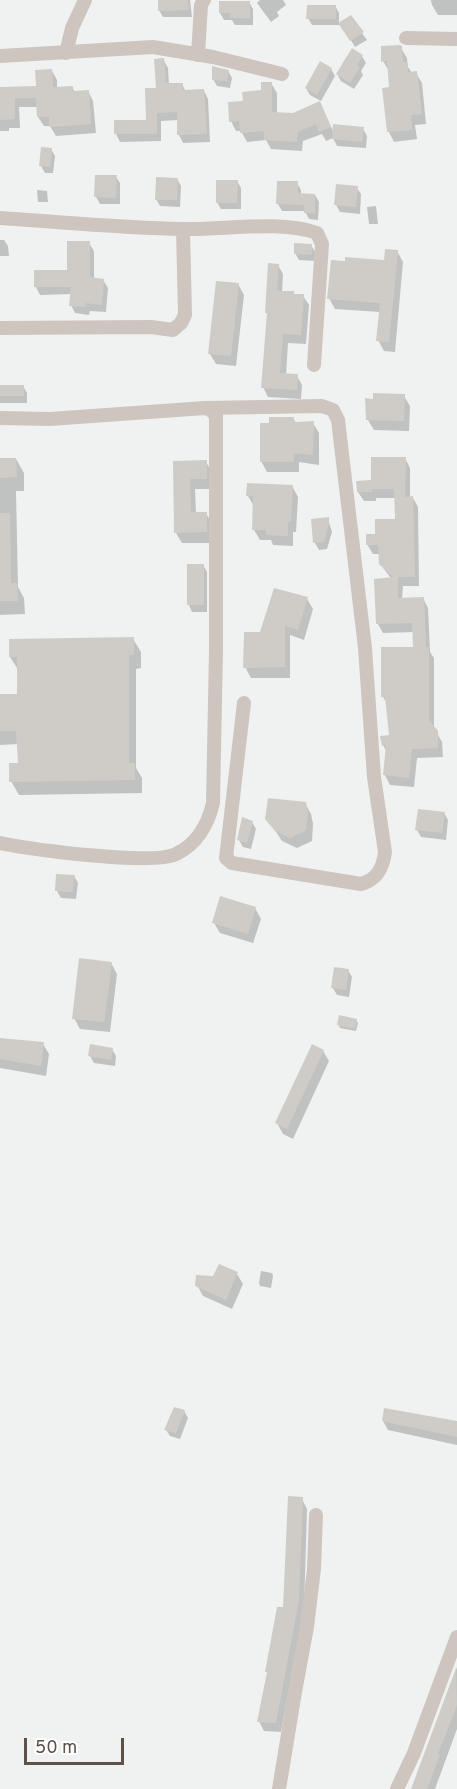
<!DOCTYPE html>
<style>
body{margin:0}
#map{position:relative;width:457px;height:1789px;overflow:hidden;background:#f0f2f2;font-family:Overpass,sans-serif}
canvas{display:block}
.scale{position:absolute;left:24px;top:1738px;width:100px;height:27px;box-sizing:border-box;border:3px solid #5d5149;border-top:0;padding-left:8px;font-size:18px;line-height:21px;white-space:nowrap;color:#5d5149;-webkit-text-stroke:4px #fff;paint-order:stroke}
</style>
<div id="map">
<canvas width="457" height="1789"></canvas>
<div class="scale">50 m</div>
</div>
<script>
const c = document.querySelector('canvas').getContext('2d');
c.lineJoin = 'round';
function fill(path, color) { c.fillStyle = color; c.fill(path, 'evenodd'); }
function trace(path, color, width, dash) { c.strokeStyle = color; c.lineWidth = width; c.lineCap = dash ? 'butt' : 'round'; c.setLineDash(dash || []); c.stroke(path); }
fill(new Path2D(`
 M159 0H190L192 17H163L159 10Z
 M260 0H283L286 5 277 12 279 16 271 22 257 3Z
 M431 0H457V15H438L432 5Z
 M249 2 253 9V25H235L232 20H224L220 13Z
 M335 6 339 13V24L350 17 367 40 355 47 342 25H312L308 18Z
 M401 48 407 58 408 67 412 73H416L422 83 426 124 415 125 417 139 394 142 389 132 384 89 391 88 389 71 383 61Z
 M362 56 366 63 361 71 363 75 354 89 341 81 337 74Z
 M163 59 168 68 169 85 182 84 186 92 204 91 208 99 210 142 183 143 179 135 178 120 161 121V141L120 142 116 134 148 121 158 89Z
 M331 69 335 76 321 101 310 95 306 88Z
 M52 71 57 80V89L72 87 75 92 88 91 93 101 96 133 56 136 50 126H44L38 117V107H19L20 128H9V131H0V88L37 87Z
 M228 71 232 78 230 88 217 86 213 79Z
 M271 83 277 93V114L324 112 334 133 363 129 367 136 366 148 337 146 333 138 326 141 322 134 303 141 302 151 271 149 266 140 247 142 241 131H236L231 121 245 103 263 92Z
 M51 149 55 156 53 173H45L41 166Z
 M116 177 120 183V204H100L96 197Z
 M177 179 181 186 180 207 160 206 156 199Z
 M237 181 241 188V209H221L217 202Z
 M297 183 301 190V195H315L319 202 318 220 309 219 305 211H282L278 204Z
 M357 188 361 194 360 214 340 212 336 205Z
 M37 190 47 191 48 202H38Z
 M376 206 378 224H369L367 207Z
 M0 240H4L8 246 9 256H0Z
 M89 243 94 251V279L103 280 108 288 106 312 90 311 89 315 75 313 71 305 72 294 40 295 36 287 68 271Z
 M311 245 315 252V261L299 260 295 253Z
 M397 251 403 262 395 352 384 351 378 340 380 312 335 309 329 298Z
 M278 265 283 274 282 292 303 296 309 305 306 344 288 343 286 375 297 376 302 385 301 399 268 397 263 387 268 316 266 312Z
 M238 284 244 295 236 366 216 364 210 354Z
 M0 386H23L27 393V403H0Z
 M404 396 410 406 409 431 374 430 368 420Z
 M293 418 296 423H313L319 433V465L299 462V472H267L261 461 270 424Z
 M405 458 410 468V498H413L418 507 419 586H403L402 599 423 598 428 608 430 652 434 658V728L442 742 443 757 417 758 414 787 390 785 385 775 387 752 383 745 391 736 388 705 383 697 415 648 414 632 383 633 378 624 391 578 380 564V554H373L367 544 397 520 396 498H376V501H364L358 492Z
 M0 459H16L24 473V491H16L18 587 24 598 25 614 0 615Z
 M206 462 212 472V489H195L196 514 206 513 212 524V543H182L176 533 174 463Z
 M292 486 298 497 296 532H293V546L273 545 271 540H260L254 530 255 508 248 496Z
 M328 519 332 532 327 549 319 550 315 543 313 521Z
 M203 565 207 572V612H192L189 605Z
 M307 599 313 609 304 640 290 635V678H251L245 667 262 633Z
 M133 639 141 652V668L136 669V768L142 778V793L19 795 11 781 20 765 18 744 0 745V696H19V671L10 657Z
 M305 803 311 814 313 824 312 841 297 848 282 841 267 818Z
 M444 813 448 820 446 840 421 837 417 830Z
 M252 822 256 829 251 849 243 847 239 840Z
 M57 875 74 876 78 883 76 899 61 898 57 891Z
 M255 908 261 919 253 943 220 933 214 923Z
 M111 963 117 974 110 1032 80 1029 74 1018Z
 M348 970 352 977 349 997 337 995 333 988Z
 M356 1020 358 1023 356 1031 340 1028 339 1025Z
 M0 1039 43 1044 49 1054 46 1076 0 1068Z
 M112 1049 116 1056 115 1066 94 1063 90 1056Z
 M323 1051 329 1061 293 1139 283 1134 277 1123Z
 M261 1271 272 1273 273 1276 271 1288 260 1286 259 1283Z
 M237 1274 243 1284 232 1309 203 1296 197 1285 214 1277Z
 M184 1411 188 1418 180 1439 170 1436 166 1430Z
 M383 1421 457 1424V1445L388 1430Z
 M302 1499 307 1509 304 1609 281 1732 264 1731 259 1721 284 1609Z
 M457 1667V1729L435 1789H413Z`), '#0003');
fill(new Path2D(`
 M158 0H188L189 10 158 11Z
 M219 1H250V18H230V13H219Z
 M307 5H336V19H306Z
 M351 15 364 32 350 41 338 23Z
 M400 45 402 46 403 62H407L408 72 417 71 422 114 411 115 412 130 387 132 382 88 389 87 387 61 381 62V46Z
 M352 48 363 55 357 65 360 67 350 83 336 74Z
 M164 58 166 83H183V90L204 89 207 134 177 135V112L157 113V134H114V120H146L145 88H156L154 59Z
 M320 61 332 68 317 95 305 88Z
 M212 66 229 70 227 81 212 80Z
 M52 69 53 87 73 86V91L89 90 91 124 49 127V117H37L36 98H15V119L0 120V87L36 86 35 70Z
 M261 82H272V112L293 113 320 101 331 127 319 132 316 124 298 132 297 142 264 140V131L240 133 239 121 229 122 228 102 243 101 242 92 261 90Z
 M333 124 364 127 362 142 332 139Z
 M41 147 52 148 50 167 39 166Z
 M95 175H117L116 198 94 197Z
 M156 177 178 178 177 200H155Z
 M216 180H238L237 203H216Z
 M277 181H298V193L315 194V213H304V205L276 204Z
 M336 184 358 186 356 207 334 205Z
 M67 241H90V277L104 279 102 305 86 303 85 307 69 306 71 287H34V270H67Z
 M294 243 312 244V255L294 254Z
 M385 249 398 250 389 342 376 341 380 303 327 299 331 260 345 261V257L384 260Z
 M268 263 279 264 277 291H294V294H304L301 335 283 334 280 373 298 374 297 390 261 388 267 313H265Z
 M216 281 239 283 231 356 208 354Z
 M0 385H24V396H0Z
 M373 393 405 394 404 421 366 420 365 398 373 399Z
 M269 417H294V422L314 421 313 455 294 453V462H260V423H269Z
 M371 457H406L405 497 413 496 415 577H398V598L424 597 426 647H429V720L438 731V748L412 749 409 778 383 775 386 745 382 746 380 736 389 735 385 697H381V647H413L412 623 376 624 374 579 393 577 379 564 378 545H366V534H375V519H395L394 489H372V492H357L356 481 371 480Z
 M0 458H16L17 477 0 478Z
 M207 460V479H190L191 512H207V532L174 533 173 461Z
 M247 483 293 485 291 522H288V536L266 535V530H252L253 496H246Z
 M0 513H10L11 583H17L18 601H0Z
 M329 517V524L324 542 313 543 311 519Z
 M187 564H204V605H187Z
 M274 588 308 597 298 630 285 626V667L243 668 244 632H260Z
 M134 637V655H129V763H135V780L9 782V763H18L16 731H0V694H17V657H9V639Z
 M268 798 306 802 308 812 306 830 290 838 275 831 265 819Z
 M418 809 445 812 442 833 415 830Z
 M242 817 253 821 247 843 237 840Z
 M56 874 75 875 72 892 55 891Z
 M220 896 256 907 248 934 212 923Z
 M79 958 112 962 104 1022 72 1019Z
 M334 967 349 969 346 990 331 988Z
 M339 1015 357 1019 355 1029 337 1025Z
 M0 1038 44 1042 41 1066 0 1059Z
 M90 1044 113 1048 111 1060 88 1056Z
 M312 1044 324 1050 287 1129 275 1123Z
 M219 1264 238 1272 226 1300 195 1286 196 1275 213 1276Z
 M174 1407 185 1410 176 1433 164 1430Z
 M384 1408 457 1421V1437L382 1421Z
 M288 1496 303 1497 299 1599 276 1723 257 1722 267 1672H265L277 1607H283Z
 M456 1668 457 1705 438 1754 440 1755 427 1789H411Z`), '#cfccc7');
trace(new Path2D(`
 M406 38 457 39
 M66 53 72 28 85 0
 M198 55 201 5 204 0
 M0 56 153 47 213 57 282 74
 M0 218C61 222 123 228 184 229 223 230 281 220 317 233L322 244 314 365
 M0 328 151 327 173 330 181 323 185 315 183 229
 M205 408 322 406 333 410 338 420 365 648 374 777 385 852C383 868 377 880 361 884L232 863 226 858 244 703
 M0 418 50 419 205 408 211 410 216 416V650L213 803C208 825 196 845 176 854 151 866 31 849 0 843
 M279 1789 295 1692 307 1627 314 1569 316 1515
 M397 1789 414 1753 457 1637`), '#cec5bf', 14);
</script>
